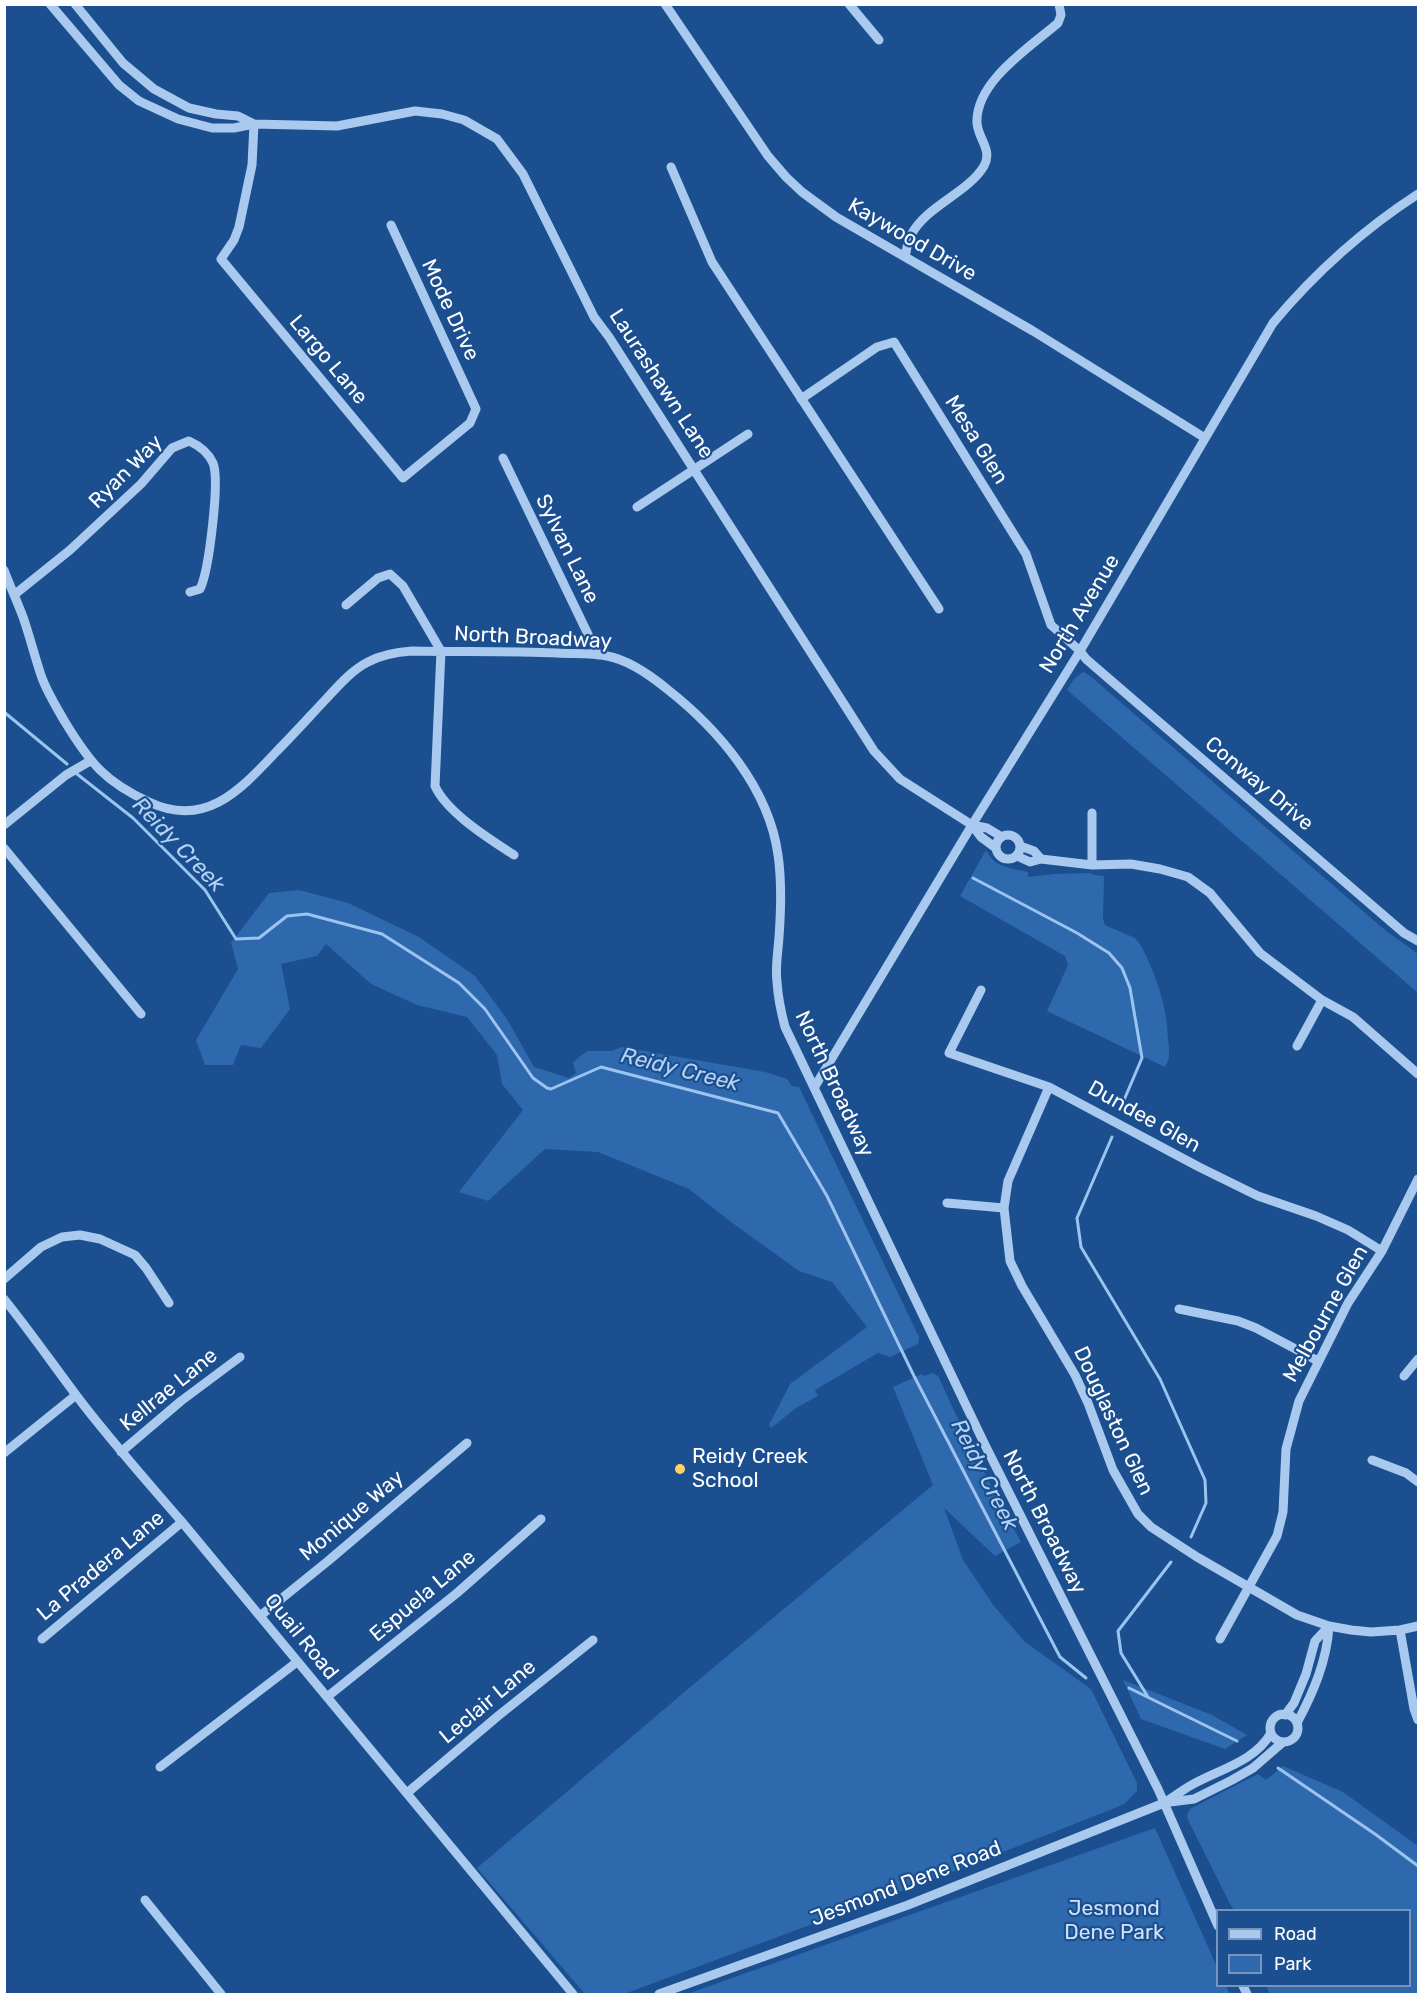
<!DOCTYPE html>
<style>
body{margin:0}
#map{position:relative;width:1423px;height:1999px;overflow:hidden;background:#1b4f8f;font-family:Rubik,sans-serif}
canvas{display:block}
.frame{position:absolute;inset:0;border:6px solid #fff;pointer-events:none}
.legend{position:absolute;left:1216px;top:1909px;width:195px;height:78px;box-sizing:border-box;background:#1b4f8f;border:2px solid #7695bc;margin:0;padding:8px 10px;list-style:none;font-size:18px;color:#fff}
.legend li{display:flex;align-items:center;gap:12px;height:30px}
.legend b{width:30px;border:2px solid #7695bc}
</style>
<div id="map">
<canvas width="1423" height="1999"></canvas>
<div class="frame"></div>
<ul class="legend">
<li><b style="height:8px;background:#a9c9ee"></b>Road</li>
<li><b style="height:16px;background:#2e69ad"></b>Park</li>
</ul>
</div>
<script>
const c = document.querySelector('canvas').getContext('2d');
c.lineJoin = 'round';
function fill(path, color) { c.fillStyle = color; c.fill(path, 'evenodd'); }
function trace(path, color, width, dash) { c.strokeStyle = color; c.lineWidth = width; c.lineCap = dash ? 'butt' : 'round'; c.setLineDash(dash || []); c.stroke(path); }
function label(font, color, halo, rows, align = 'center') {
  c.font = font + ' Rubik,sans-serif'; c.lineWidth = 4.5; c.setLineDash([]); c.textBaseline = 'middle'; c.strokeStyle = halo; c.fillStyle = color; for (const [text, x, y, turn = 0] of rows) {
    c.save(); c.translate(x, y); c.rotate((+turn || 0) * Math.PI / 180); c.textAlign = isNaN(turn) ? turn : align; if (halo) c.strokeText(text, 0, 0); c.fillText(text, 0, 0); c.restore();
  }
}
fill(new Path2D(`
 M1083 672 1089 675 1385 930 1418 954V993L1067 690 1074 679Z
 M986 850C996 869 1009 867 1028 872V877L1054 874 1091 873 1093 875 1104 876 1103 919 1105 925 1135 938 1140 944C1156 974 1167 1005 1168 1039 1169 1049 1171 1058 1165 1067L1047 1011 1068 965 1065 956 960 896Z
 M299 890 348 903 419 937 475 976 507 1019 534 1067 569 1078 576 1073 573 1062 587 1051H612L622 1047 765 1072 787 1079 792 1086 799 1087 919 1337 918 1344 890 1357 878 1353 815 1390 818 1396 796 1408 771 1428 769 1425 790 1384 867 1327 832 1282 799 1271 731 1222 689 1189 598 1152 545 1149 488 1201 459 1192 523 1110 502 1084 497 1055 467 1017 417 1005 371 984 326 944 317 956 281 964 290 1009 261 1048 241 1045 233 1065H205L196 1040 238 969 231 943 269 893Z
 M932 1373 938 1376 975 1455 1021 1542 995 1556 944 1508 963 1560 994 1606 1025 1642 1091 1689 1137 1783V1791L1124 1804 1115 1808 937 1878 624 1994H585L477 1868 708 1672 933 1485 893 1387 922 1374 924 1376Z
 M1123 1680 1212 1715 1247 1735 1225 1749 1141 1719Z
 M1283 1766 1343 1792 1418 1846V1994H1270L1266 1986H1410V1910H1234L1230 1904 1188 1820 1187 1815 1190 1809 1258 1774 1266 1780Z
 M1155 1828 1217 1967 1218 1986H1226L1230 1994H687Z`), '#2e69ad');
trace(new Path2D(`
 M4 712 67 764
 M77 774 133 818 205 890 236 939 259 938 287 916 307 914 382 934 459 983 485 1009 533 1078 547 1088 551 1089 601 1067 778 1113 827 1196 914 1376 1060 1657 1086 1678
 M973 878 1077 933 1109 953 1122 968 1130 988 1142 1058 1121 1107
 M1112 1137 1077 1218 1081 1247 1160 1379 1205 1480 1206 1503 1191 1537
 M1129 1688 1237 1741
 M1148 1697 1121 1653 1118 1631 1171 1562
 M1278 1768 1375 1834 1418 1866`), '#9cc4f0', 3);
trace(new Path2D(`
 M50 4 119 85 139 101 178 119 212 128H234L254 124 337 126 415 111 442 114 464 120 497 139 523 174 594 317 609 337 874 751 900 779 972 825 981 837 996 848
 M75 4 123 63 154 89 189 108 216 114 238 116 254 124
 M665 4 768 156 786 177 802 192 836 217 1033 331 1205 438
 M849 4 879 40
 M254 124 252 165 239 227 234 240 221 259 403 478 470 423 476 409 391 225
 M671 167 712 262 939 609
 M905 257C907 250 907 241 911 235 926 206 968 193 984 166 993 150 978 139 977 123 975 82 1030 47 1058 23L1061 15 1059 4
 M801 399 877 347 894 342 1026 554 1051 625 1080 651 1086 659 1404 933 1418 941
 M503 458 598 655
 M637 507 748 434
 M4 570C10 586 17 601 23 617 30 637 35 658 42 678 48 694 57 708 65 722 90 763 105 782 149 802 206 829 241 789 277 751 294 734 310 716 327 698 339 685 352 670 368 662 381 655 397 652 412 651 460 652 509 651 557 653 574 654 591 653 607 656 629 660 650 675 667 689 718 729 769 788 778 855 782 882 781 910 779 937 778 952 775 968 777 982 778 998 781 1012 785 1027L984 1443 1158 1789 1218 1926
 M14 595 70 550 141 484 172 448 189 441C200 446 208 452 213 463 220 480 209 571 200 589L190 592
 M346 605 378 578 390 574 403 586 441 651 435 786C447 813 490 839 514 855
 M4 825 66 775 90 761
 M972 825 987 828 1002 837
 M996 847a12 12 0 1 1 24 0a12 12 0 1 1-24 0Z
 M1020 846 1034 851 1041 859
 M4 848 141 1014
 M1017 856 1030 862 1041 859 1092 865 1131 864 1160 869 1188 877 1210 893 1260 953 1322 1000 1353 1017 1418 1074
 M1092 865V813
 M981 990 949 1053 1049 1087 1199 1167 1258 1196 1316 1216 1348 1230 1382 1251
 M1297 1046 1322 1000
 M1049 1087 1008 1181 1004 1208 1010 1261 1022 1286 1075 1375 1088 1403 1113 1470 1138 1514 1151 1527 1197 1557 1297 1615 1329 1626 1351 1630 1371 1632 1400 1630 1418 1626
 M814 1088 972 825 1080 651 1273 323C1314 274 1364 229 1418 194
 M947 1203 1004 1208
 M4 1279 41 1247 62 1237 80 1235 100 1239 135 1255 146 1268 169 1303
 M4 1299C29 1330 52 1363 76 1395 109 1439 146 1480 182 1522L573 1994
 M1179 1309 1238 1321 1256 1328 1318 1361
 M1404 1376 1418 1359
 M121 1452 181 1401 240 1357
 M4 1453 76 1395
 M1372 1460 1406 1473 1418 1482
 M260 1616 328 1561 467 1443
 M1400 1630 1414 1709 1418 1720
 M42 1639 182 1522
 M1220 1639 1277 1536 1283 1512 1286 1449 1299 1401 1348 1303 1382 1251 1418 1179
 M327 1697 457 1593 541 1519
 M1270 1728a14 14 0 1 1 28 0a14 14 0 1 1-28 0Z
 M1285 1715 1294 1703 1306 1674 1315 1641 1329 1626
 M1297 1723C1313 1693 1327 1661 1329 1626
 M160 1767 297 1662
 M407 1793 498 1716 593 1640
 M1170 1802 1194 1799 1232 1780 1253 1768 1283 1742
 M145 1900 221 1994
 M1243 1986 1247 1994
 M659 1994 908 1905 1164 1803C1172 1798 1180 1792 1188 1787 1216 1770 1254 1763 1271 1733`), '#a9c9ee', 9);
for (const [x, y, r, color] of [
 [680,1469,6,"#ffd166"]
]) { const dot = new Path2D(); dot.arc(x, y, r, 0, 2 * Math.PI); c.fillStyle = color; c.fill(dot); trace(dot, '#1b4f8f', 2); }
label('21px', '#fff', '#1b4f8f', [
 ["Kaywood Drive",912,240,30],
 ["Mode Drive",450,310,65],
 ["Largo Lane",328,360,50],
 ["Laurashawn Lane",661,384,57],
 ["Mesa Glen",976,440,58],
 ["Ryan Way",126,472,-45],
 ["Sylvan Lane",567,549,64],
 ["North Avenue",1080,614,-59],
 ["North Broadway",533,638,3],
 ["Conway Drive",1259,784,40],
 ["North Broadway",834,1084,65],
 ["Dundee Glen",1144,1117,29],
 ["Melbourne Glen",1326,1314,-61],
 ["Kellrae Lane",169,1390,-39],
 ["Douglaston Glen",1113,1421,65],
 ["Monique Way",352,1516,-40],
 ["North Broadway",1044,1522,63],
 ["La Pradera Lane",101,1566,-40],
 ["Espuela Lane",423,1596,-40],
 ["Quail Road",301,1637,51],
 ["Leclair Lane",488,1702,-40],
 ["Jesmond Dene Road",906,1884,-21]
]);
label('21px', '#fff', '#1b4f8f', [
 ["Reidy Creek",692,1457],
 ["School",692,1481]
], 'left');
label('21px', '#cfe3fa', '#1b4f8f', [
 ["Jesmond",1114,1909],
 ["Dene Park",1114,1933]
]);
label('italic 22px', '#b5d3f5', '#1b4f8f', [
 ["Reidy Creek",178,845,46],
 ["Reidy Creek",680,1070,14],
 ["Reidy Creek",984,1475,63]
]);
</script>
